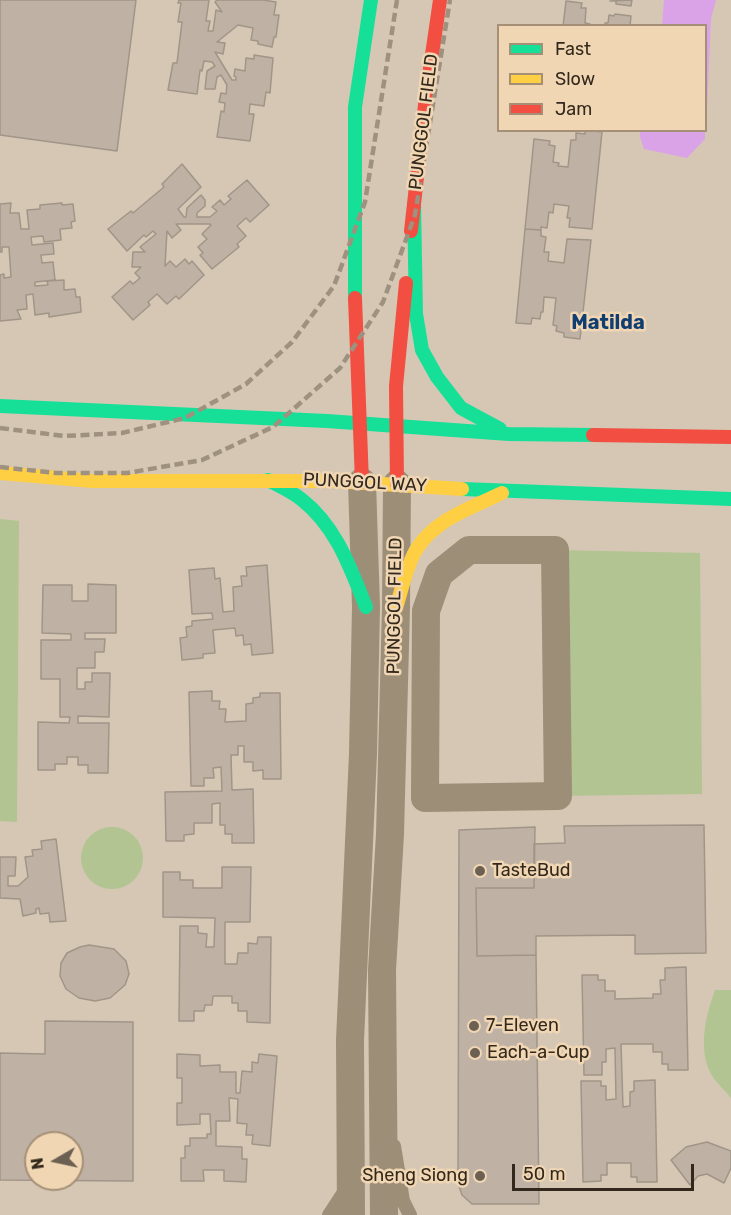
<!DOCTYPE html>
<style>
body{margin:0}
#map{position:relative;width:731px;height:1215px;overflow:hidden;background:#d5c7b4;font-family:Rubik,sans-serif}
canvas{display:block}
.legend{position:absolute;left:497px;top:24px;width:210px;height:108px;box-sizing:border-box;background:#f1d6b4;border:2px solid #a59077;margin:0;padding:8px 10px;list-style:none;font-size:18px;color:#32281b}
.legend li{display:flex;align-items:center;gap:12px;height:30px}
.legend b{width:30px;border:2px solid #a59077}
.north{position:absolute;left:24px;top:1131px;width:60px;height:60px;box-sizing:border-box;background:#f1d6b4;border:2px solid #a59077;border-radius:50%;rotate:261deg;font-size:16px;font-weight:700;line-height:24px;text-align:center;color:#32281b}
.north::after{content:'';display:block;margin:auto;width:21px;height:27px;background:#6b6051;clip-path:polygon(50% 0,100% 100%,50% 72%,0 100%)}
.scale{position:absolute;left:512px;top:1164px;width:182px;height:27px;box-sizing:border-box;border:3px solid #32281b;border-top:0;padding-left:8px;font-size:18px;line-height:21px;white-space:nowrap;color:#32281b;-webkit-text-stroke:4px #f1d6b4;paint-order:stroke}
</style>
<div id="map">
<canvas width="731" height="1215"></canvas>
<ul class="legend">
<li><b style="height:8px;background:#16e098"></b>Fast</li>
<li><b style="height:8px;background:#ffcf43"></b>Slow</li>
<li><b style="height:8px;background:#f24e42"></b>Jam</li>
</ul>
<div class="north">N</div>
<div class="scale">50 m</div>
</div>
<script>
const c = document.querySelector('canvas').getContext('2d');
c.lineJoin = 'round';
function fill(path, color) { c.fillStyle = color; c.fill(path, 'evenodd'); }
function trace(path, color, width, dash) { c.strokeStyle = color; c.lineWidth = width; c.lineCap = dash ? 'butt' : 'round'; c.setLineDash(dash || []); c.stroke(path); }
function label(font, color, halo, rows, align = 'center') {
  c.font = font + ' Rubik,sans-serif'; c.lineWidth = 5; c.setLineDash([]); c.textBaseline = 'middle'; c.strokeStyle = halo; c.fillStyle = color; for (const [text, x, y, turn = 0] of rows) {
    c.save(); c.translate(x, y); c.rotate((+turn || 0) * Math.PI / 180); c.textAlign = isNaN(turn) ? turn : align; if (halo) c.strokeText(text, 0, 0); c.fillText(text, 0, 0); c.restore();
  }
}
fill(new Path2D(`
 M0 519 19 521 17 822 0 821Z
 M555 550 700 553 702 794 558 796Z
 M81 858a31 31 0 1 1 62 0a31 31 0 1 1-62 0Z
 M715 990H731V1098C725 1090 714 1081 710 1072 698 1046 706 1015 715 990Z`), '#b1c492');
fill(new Path2D(`
 M664 0H716L711 19 706 130V26L662 25Z
 M640 131H705V139L687 158 644 149 640 137Z`), '#daa3e8');
const building = new Path2D(`
 M0 0H136L117 151 0 135Z
 M179 0H209L206 21H210L208 31H213L216 10 222 12 215 2 217 0H263L276 2 274 15H279L276 37H274L272 47 258 44V41L251 40 253 28 238 25 217 42 225 43 223 54 215 52 232 80H236V77L234 76 235 69 245 71 246 58 254 59V55L273 58 270 93 266 92 264 106 250 104 249 114H254L250 141 217 137 221 111 224 112 225 103 219 102 221 93 226 94 227 85 221 75 217 77 215 89H205L207 71 215 66 212 62 204 61 202 71 200 70 197 94 168 90 173 63H177L182 22H178L181 3H178Z
 M632 0 631 6 616 4V1H610Z
 M566 1 582 3 581 8H586L585 23 590 24V26H563Z
 M615 14 631 16 630 26H605V23H608L609 15 614 16Z
 M585 130 602 132 592 229 569 227 570 218H567L569 206 554 204 553 213 549 212 547 228 541 227V230L525 229 534 139 550 141 549 145 555 146 553 162 559 163 558 166 568 167 571 140H576V133L585 134Z
 M182 164 201 187 178 209 184 217H186L187 208 201 195 205 200V206L197 213V217H210L217 211 212 207 220 200 224 205 231 199 228 196 247 180 269 205 250 222 246 218 237 226 246 236 237 244 239 247 212 269 200 255 203 253 198 247 207 239 202 234 211 225 210 224H176L181 230 172 238 167 231 165 266 170 261 176 267 185 259 189 264 192 261 204 275 179 299 176 296 167 304 157 294 148 302 150 305 133 320 112 297 130 281 133 284 140 278 135 273 141 267H132L133 252H145L140 247 156 234 153 231 146 237 144 235 127 251 108 229 131 211 133 213 164 187 162 184Z
 M11 203 10 213H19L21 229H29L27 210 40 209V205L62 203V205L73 204 75 221 71 222 72 228 60 229 61 240 44 242 43 236 31 237 32 245 53 243 54 254 41 255 42 263 53 262 55 280 35 282V286L48 285 47 281 64 280V290L75 289 76 297H80L81 312 49 317V313L35 315 33 294 26 295 27 309 17 310 21 319 0 321V275L4 274V278L11 277 9 247H2V252H0V204Z
 M525 229 541 230V236L546 237 544 252H549L548 261 564 263 567 239 591 240 580 339 564 337V333L556 331 557 326 553 325 556 298 544 297 543 312H541L540 319 532 318 531 324 516 323Z
 M267 565 273 653 252 655 251 644 244 645 243 635 236 636 235 628 213 630 215 653 203 654V658L182 660 180 638 187 637 186 627 192 626V621L213 619 212 613 192 614 189 570 214 568 215 579 220 578 223 612 234 611 233 587 242 586 241 576H247L246 567Z
 M88 584 116 585V633H85V639H105L104 652H95V668H77V689H85V682H92V673H110L109 717 78 716V723H109L108 773H88V765H78V757H67V764H55V770H38V722L69 723 70 717H60V679H41V640H71V634L42 633 43 585H72V601H88Z
 M212 691V701H220L219 709H226L225 722 246 721V704L253 703V698L260 697V693H280L281 779H263V770L253 771V762H244V746H238V755H231L232 790 253 789 254 843H232V834H225V825H220V803L212 804V823H194V834L184 835V841H166L165 792 222 791 221 767 213 768 214 778H204V786H191L189 692Z
 M704 825 706 953 635 954V935L536 936V955L477 956 476 888H534V844L565 843 564 826Z
 M535 827 534 888H476L477 956 536 955 539 1204H472L462 1195 458 1183 459 830Z
 M56 839 66 921 50 922 49 913 40 914 39 908 36 909V913L23 916 20 899 0 898V857H16L15 876H8V886H18L28 877 25 857 33 856 32 850 42 849 41 841Z
 M222 867H251L250 922H225V964H237L238 953H248V943L257 944 258 937H271L270 1023 247 1022V1011H238V1003H232V996H213L212 1005H205L204 1011H194V1021H179L180 926H198V933L207 934 206 947H214L215 918 163 917V872H180V880H193V888H222Z
 M89 945 114 949 126 961 129 974 125 985 110 998 95 1001 79 998 66 989 60 976 61 963 67 953 80 947Z
 M686 967 688 1070H668V1064H662V1052H653V1044H621L623 1107 630 1106V1092L634 1091V1081L655 1080 657 1182H637V1177H631V1163H607V1175H601V1181L583 1182 581 1081H601V1086H606V1100L616 1099 615 1048 606 1049V1062H602V1075H584L582 975H598V980H605V991H615V999L653 998V994H661L660 980H665V968Z
 M45 1021 133 1022V1181L0 1180V1053L45 1054ZM36 1143H72V1179H36Z
 M177 1054 200 1055V1066L220 1065V1072H236V1093H240L242 1071 252 1072V1062L258 1063 259 1054 277 1056 270 1146 252 1144 253 1135H246L247 1124 237 1123 238 1099 229 1098 230 1121H216V1146L242 1147V1159H247L246 1182 224 1181V1170H203L204 1181H181V1158H185V1146H190V1138H207V1134H211L210 1114H200V1124L177 1125V1103H182V1078H177Z
 M707 1142 731 1151V1168L724 1183 707 1174 698 1176 690 1185 671 1160 686 1147Z`);
fill(building, '#bfb2a5');
trace(building, '#a19588', 1.5);
trace(new Path2D(`
 M394 1146 403 1201 410 1215
 M329 1215 346 1189`), '#9d8e78', 14);
trace(new Path2D(`
 M469 550H555L558 796 425 798 426 611 439 574Z
 M351 1215 350 1040 363 754 366 607 362 482
 M384 1215 382 970 390 834 396 608 397 484`), '#9d8e78', 28);
trace(new Path2D(`
 M414 204 416 314 422 350 437 377 461 408 500 429
 M355 298V107L371 0
 M0 406 327 421 509 434 593 435
 M268 480C279 486 291 491 301 499 336 526 350 567 366 607
 M462 489 731 499`), '#16e098', 14);
trace(new Path2D(`
 M0 473 92 481H334L462 489
 M396 608C402 589 406 567 416 550 435 519 471 508 502 493`), '#ffcf43', 14);
trace(new Path2D(`
 M411 231 426 96 440 0
 M355 298 362 482
 M593 435 731 437
 M397 484 396 386 406 283`), '#f24e42', 14);
trace(new Path2D(`
 M0 428 64 436 122 433 185 418 246 384 292 342 334 286 365 202 397 0
 M0 467 56 473H127L202 460 273 427 340 368 383 302 415 215 450 0`), '#9e917f', 4.5, [9, 4.5]);
for (const [x, y, r, color] of [
 [480,871,6,"#6b6051"],
 [474,1026,6,"#6b6051"],
 [475,1053,6,"#6b6051"],
 [480,1176,6,"#6b6051"]
]) { const dot = new Path2D(); dot.arc(x, y, r, 0, 2 * Math.PI); c.fillStyle = color; c.fill(dot); trace(dot, '#f1d6b4', 2); }
label('18px', '#32281b', '#f1d6b4', [
 ["PUNGGOL FIELD",424,122,-83],
 ["PUNGGOL WAY",365,483,3],
 ["PUNGGOL FIELD",395,606,-89]
]);
label('18px', '#32281b', '#f1d6b4', [
 ["TasteBud",492,871],
 ["7-Eleven",486,1026],
 ["Each-a-Cup",487,1053],
 ["Sheng Siong",468,1176,"right"]
], 'left');
label('bold 20px', '#103e70', '#f1d6b4', [
 ["Matilda",608,323]
]);
</script>
